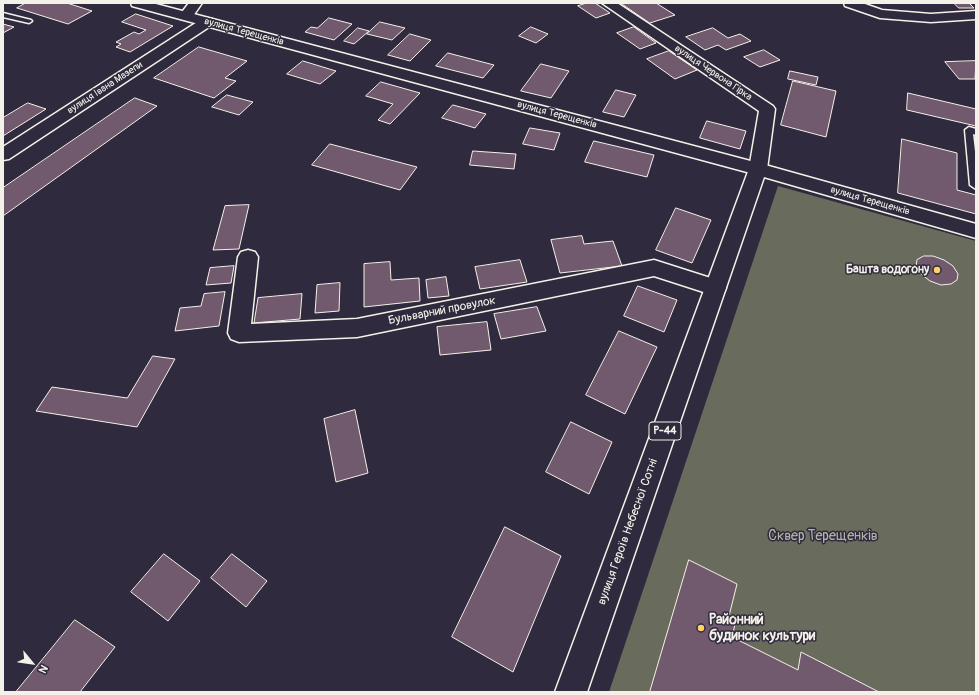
<!DOCTYPE html>
<meta charset="utf-8">
<style>
body{margin:0}
#map{position:relative;width:979px;height:695px;overflow:hidden;background:#2f2a3d;font-family:Pangolin,sans-serif}
canvas{display:block}
.frame{position:absolute;inset:0;border:4px solid #f4f1e8;pointer-events:none}
.north{position:absolute;left:12px;top:643px;width:40px;height:40px;-webkit-text-stroke:3px #2f2a3d;paint-order:stroke;rotate:119deg;font-size:11px;font-weight:700;line-height:16px;text-align:center;color:#f4f1e8}
.north::after{content:'';display:block;margin:auto;width:14px;height:18px;background:#f4f1e8;clip-path:polygon(50% 0,100% 100%,50% 72%,0 100%)}
</style>
<div id="map">
<canvas width="979" height="695"></canvas>
<div class="frame"></div>
<div class="north">N</div>
</div>
<script>
const c = document.querySelector('canvas').getContext('2d');
c.lineJoin = 'round';
function fill(path, color) { c.fillStyle = color; c.fill(path, 'evenodd'); }
function trace(path, color, width, dash) { c.strokeStyle = color; c.lineWidth = width; c.lineCap = dash ? 'butt' : 'round'; c.setLineDash(dash || []); c.stroke(path); }
function label(font, color, halo, rows, align = 'center') {
  c.font = font + ' Pangolin,sans-serif'; c.lineWidth = 3; c.setLineDash([]); c.textBaseline = 'middle'; c.strokeStyle = halo; c.fillStyle = color; for (const [text, x, y, turn = 0] of rows) {
    c.save(); c.translate(x, y); c.rotate((+turn || 0) * Math.PI / 180); c.textAlign = isNaN(turn) ? turn : align; if (halo) c.strokeText(text, 0, 0); c.fillText(text, 0, 0); c.restore();
  }
}
fill(new Path2D(`
 M778 186 976 241V692H609Z`), '#696b5c');
const building = new Path2D(`
 M26 3H67L92 11 68 24 17 8Z
 M587 3H595L610 13 596 18 578 6Z
 M621 3H656L675 15 650 23Z
 M954 3H969L974 8H959Z
 M136 14 173 26 130 52 116 47 121 44 116 42 134 32 139 34 146 30 122 22Z
 M329 18 352 24 334 40 305 32 311 27 317 28Z
 M380 22 405 28 392 40 367 34Z
 M3 24 14 27 3 33Z
 M531 27 548 34 536 43 519 36Z
 M634 27 656 43 640 49 617 33Z
 M358 28 369 31 354 44 344 41Z
 M713 28 728 38 740 34 751 41 726 50 718 45 705 50 686 37Z
 M410 34 431 40 410 61 388 55Z
 M199 47 247 61 225 78 236 81 214 98 154 78Z
 M764 50 780 60 760 67 744 57Z
 M669 51 697 70 675 79 647 59Z
 M448 53 494 65 483 78 436 66Z
 M303 61 336 71 320 84 287 74Z
 M976 61 975 79H959L945 62Z
 M541 64 569 71 551 98 521 91Z
 M790 71 818 77 816 85 788 79Z
 M793 81 836 91 826 137 781 125Z
 M381 82 420 93 390 124 378 120 393 104 366 96Z
 M616 90 636 95 624 117 603 112Z
 M908 93 976 109V126L907 110Z
 M227 95 253 102 239 115 212 107Z
 M135 98 157 106 3 216V188Z
 M28 103 46 109 3 136V118Z
 M453 105 486 114 475 128 442 118Z
 M707 121 746 131 740 149 700 138Z
 M530 128 560 133 554 150 523 144Z
 M902 139 957 153V190L976 195V214L898 193Z
 M594 141 654 155 647 177 585 162Z
 M330 144 417 167 400 190 312 165Z
 M473 151 516 154 514 169 470 165Z
 M249 205 239 249 213 250 225 206Z
 M676 208 711 220 692 263 656 250Z
 M582 236 584 244 613 241 622 266 560 273 551 240Z
 M924 256H933L944 260 953 266 958 274 957 280 951 284 941 285 930 281 921 274 916 266 917 260Z
 M520 260 527 282 480 289 475 267Z
 M390 262 391 280 419 278 420 301 364 307V264Z
 M234 266 231 283 206 285 210 268Z
 M446 277 449 296 428 298 426 280Z
 M340 283 339 311 315 313 317 285Z
 M638 286 677 300 664 332 624 316Z
 M225 292 219 326 175 331 180 308 201 306 204 294Z
 M302 294 300 319 254 323 258 298Z
 M537 307 546 331 501 339 494 314Z
 M487 322 491 350 440 355 437 327Z
 M619 331 657 347 625 414 586 395Z
 M153 356 175 359 137 427 36 411 52 387 127 398Z
 M355 410 368 473 336 482 324 419Z
 M571 422 612 442 589 494 546 472Z
 M505 527 561 556 513 672 452 637Z
 M164 554 200 581 168 621 131 592Z
 M232 554 267 581 246 607 211 578Z
 M689 560 737 584 729 616 736 620 732 637 798 670 801 652 879 692H650Z
 M75 620 115 647 80 692H16Z`);
fill(building, '#715a6d');
trace(building, '#f4f1e8', 1);
const service = new Path2D(`
 M3 13 31 20 32 21 29 23 3 17Z
 M969 127 976 129V135L973 134 976 160V189L970 185 965 130Z`);
const minor = new Path2D(`
 M189 3H202L191 19H181L179 16Z
 M602 3H617L773 106 775 109 767 169 764 173 758 175 752 173 749 169 759 111Z
 M844 3H862L882 10 931 14 976 11V19L931 22 880 18 845 6Z
 M207 18 212 19 214 22 212 25 9 159 3 160V147L202 19Z
 M248 250 255 252 258 257 251 324 357 319 654 260 723 282 726 288 723 294 716 296 654 276 357 337 239 342 231 339 228 333 238 257 241 252Z`);
const tertiary = new Path2D(`
 M131 3H152L758 163 764 165 767 169 764 173 758 175 132 6Z`);
const primary = new Path2D(`
 M758 163 976 224V238L764 177 587 692H555L749 169 752 165Z`);
trace(service, '#f4f1e8', 3);
trace(minor, '#f4f1e8', 3);
trace(tertiary, '#f4f1e8', 3);
trace(primary, '#f4f1e8', 3);
fill(service, '#2f2a3d');
fill(minor, '#2f2a3d');
fill(tertiary, '#2f2a3d');
fill(primary, '#2f2a3d');
for (const [x, y, r, color] of [
 [937,270,4,"#ffd166"],
 [701,628,4,"#ffd166"]
]) { const dot = new Path2D(); dot.arc(x, y, r, 0, 2 * Math.PI); c.fillStyle = color; c.fill(dot); trace(dot, '#2f2a3d', 1.5); }
label('10px', '#f4f1e8', '#2f2a3d', [
 ["вулиця Терещенків",244,32,15],
 ["вулиця Червона Гірка",713,73,34],
 ["вулиця Івана Мазепи",105,88,-33],
 ["вулиця Терещенків",557,115,15],
 ["вулиця Терещенків",870,201,16]
]);
for (const [x, y, w] of [
 [665,431,32]
]) { const box = new Path2D(); box.roundRect(x - w / 2, y - 9, w, 18, 3); c.fillStyle = '#2f2a3d'; c.fill(box); trace(box, '#f4f1e8', 1); }
label('bold 11px', '#f4f1e8', null, [
 ["Р-44",665,431]
]);
label('bold 12px', '#f4f1e8', '#2f2a3d', [
 ["Башта водогону",929,270]
], 'right');
label('12px', '#f4f1e8', '#2f2a3d', [
 ["Бульварний провулок",442,311,-11],
 ["вулиця Героїв Небесної Сотні",628,532,-70]
]);
label('14px', '#b5b5a9', '#2f2a3d', [
 ["Сквер Терещенків",823,536]
]);
label('bold 14px', '#f4f1e8', '#2f2a3d', [
 ["Районний",709,620],
 ["будинок культури",709,636]
], 'left');
</script>
